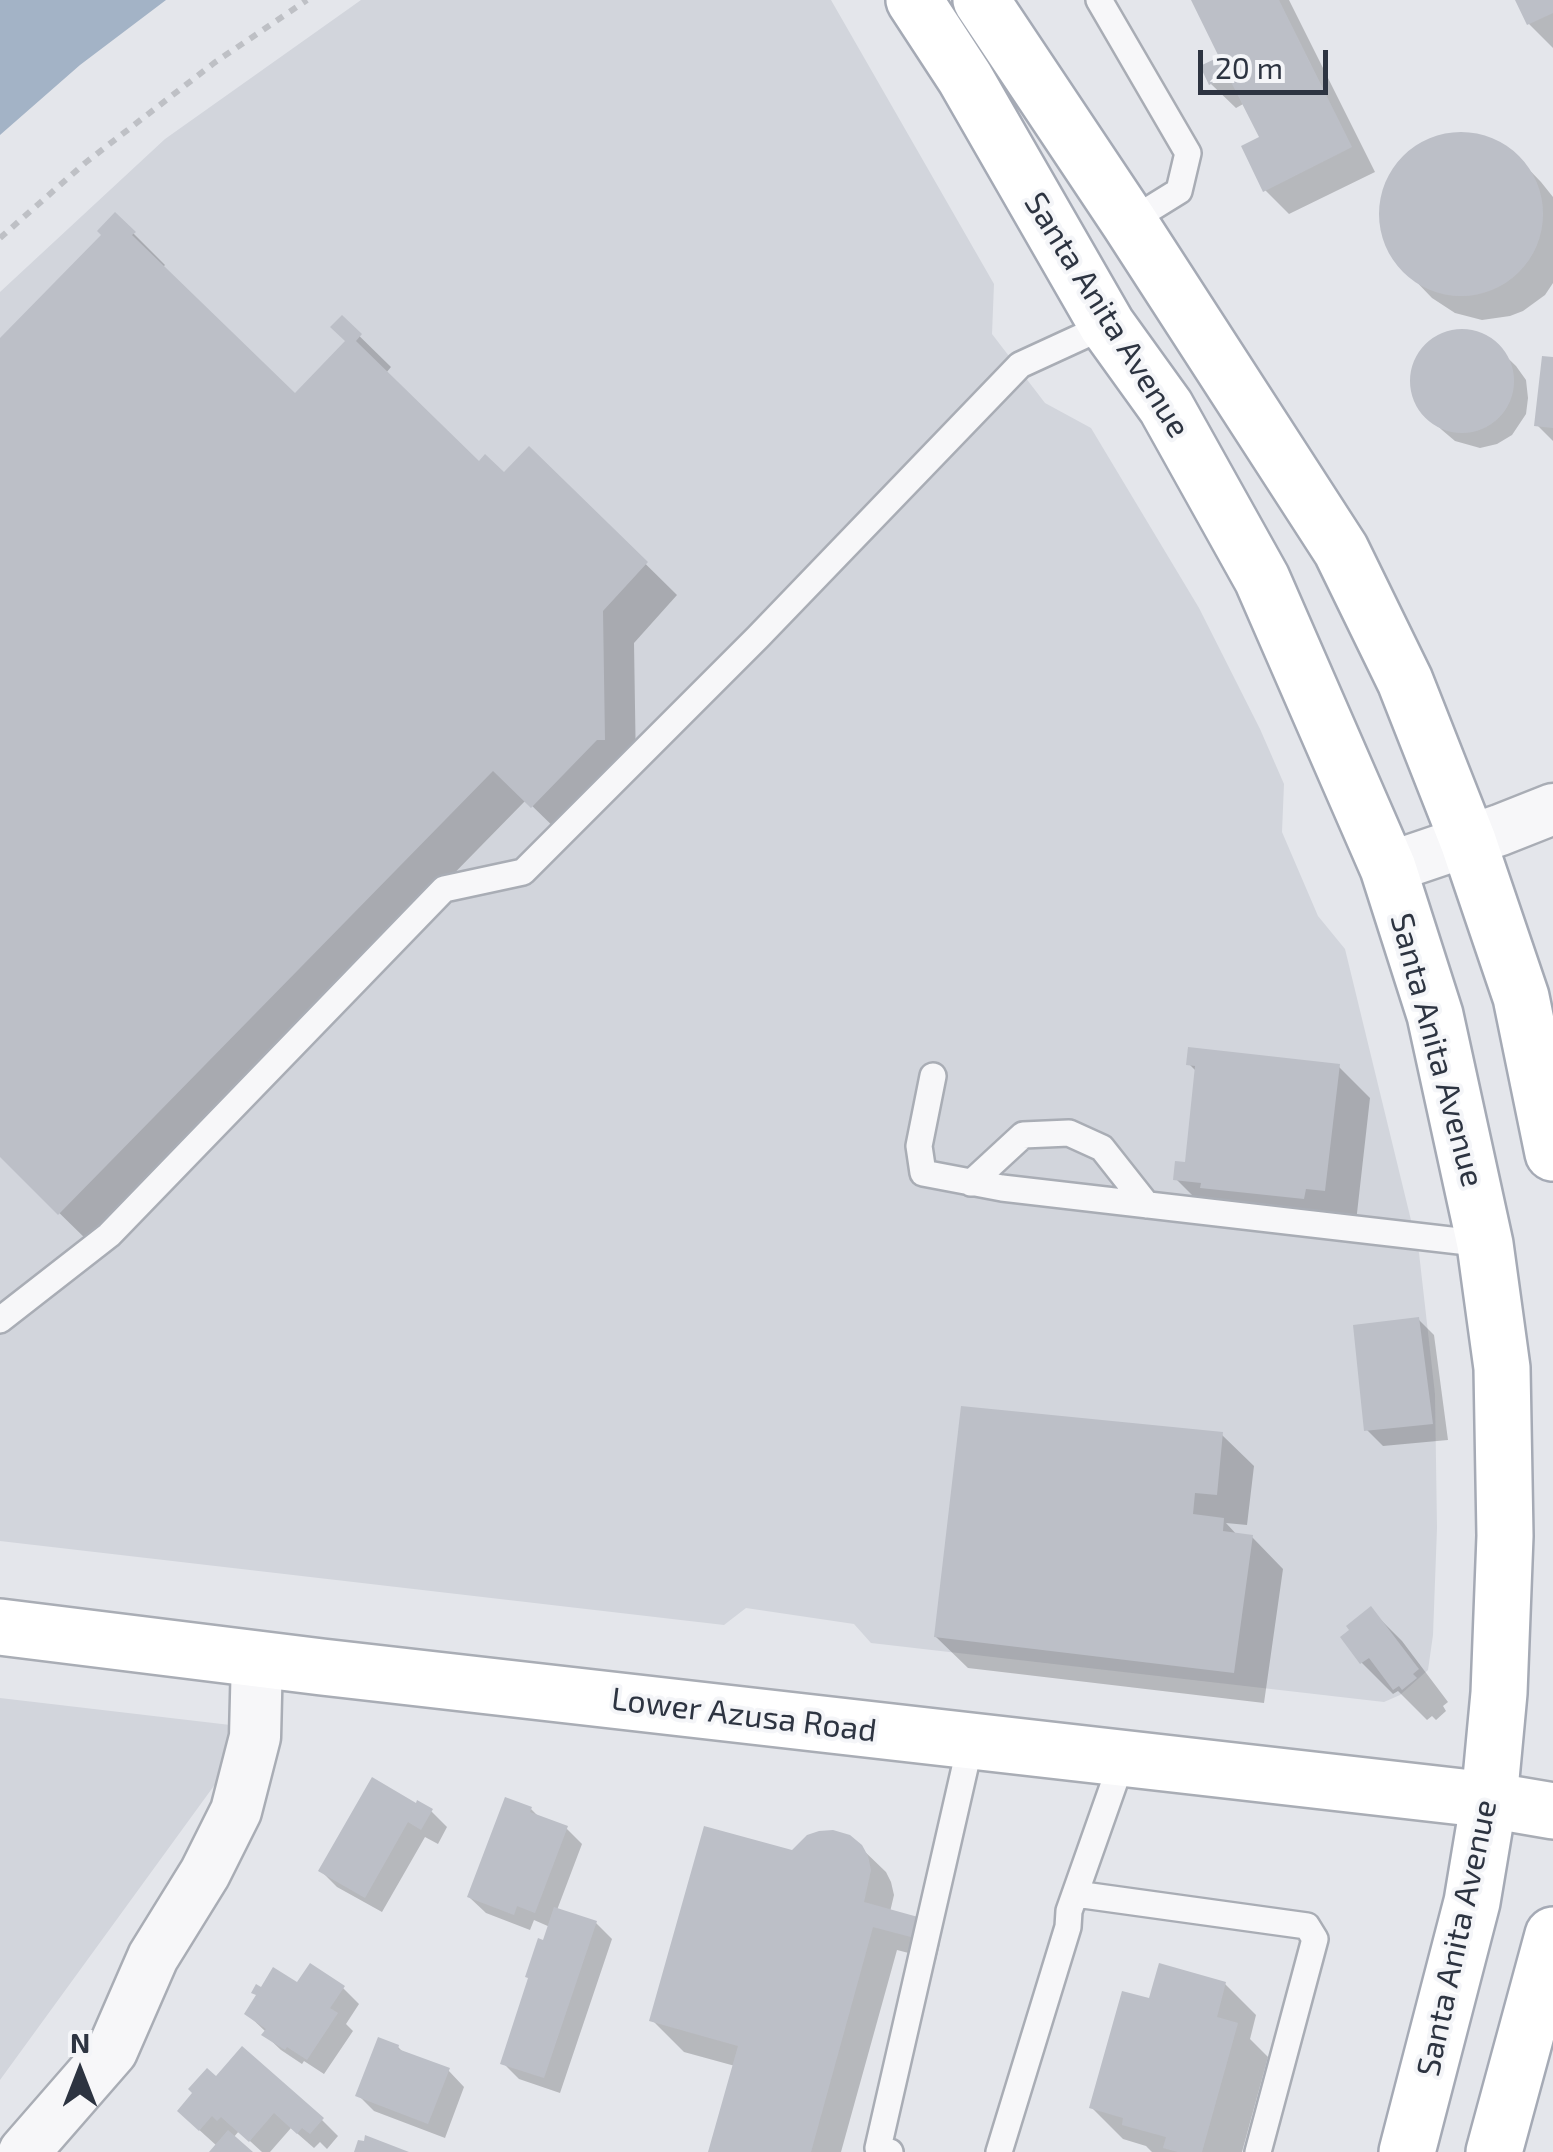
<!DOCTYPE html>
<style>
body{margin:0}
#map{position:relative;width:1553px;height:2152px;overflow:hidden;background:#e4e6eb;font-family:"Exo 2",sans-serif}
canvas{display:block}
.north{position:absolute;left:30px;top:2022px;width:100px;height:100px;-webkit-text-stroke:8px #f4f5f8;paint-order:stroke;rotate:0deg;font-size:28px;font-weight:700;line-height:40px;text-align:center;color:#2d3441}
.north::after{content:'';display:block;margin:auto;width:35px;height:45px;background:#2d3441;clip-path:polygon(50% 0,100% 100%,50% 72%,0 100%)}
.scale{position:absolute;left:1198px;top:50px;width:130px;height:45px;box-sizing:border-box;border:5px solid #2d3441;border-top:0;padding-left:12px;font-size:30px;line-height:35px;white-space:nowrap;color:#2d3441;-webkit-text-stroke:8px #f4f5f8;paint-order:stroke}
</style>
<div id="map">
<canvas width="1553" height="2152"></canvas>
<div class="north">N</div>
<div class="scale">20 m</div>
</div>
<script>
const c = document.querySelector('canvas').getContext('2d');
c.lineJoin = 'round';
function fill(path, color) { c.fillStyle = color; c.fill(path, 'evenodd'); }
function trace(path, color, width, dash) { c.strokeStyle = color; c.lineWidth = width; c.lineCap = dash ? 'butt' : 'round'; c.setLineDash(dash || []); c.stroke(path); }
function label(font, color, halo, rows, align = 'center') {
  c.font = font + ' "Exo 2",sans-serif'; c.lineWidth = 8; c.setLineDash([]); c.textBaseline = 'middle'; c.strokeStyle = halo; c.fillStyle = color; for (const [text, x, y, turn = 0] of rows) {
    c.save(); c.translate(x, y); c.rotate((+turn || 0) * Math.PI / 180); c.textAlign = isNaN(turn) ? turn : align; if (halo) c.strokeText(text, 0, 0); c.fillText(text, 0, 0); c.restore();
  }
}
fill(new Path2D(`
 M361 0H831L994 284 992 334 1045 403 1091 428 1199 608 1260 729 1284 784 1282 832 1318 916 1345 949 1419 1253 1435 1394 1437 1528 1433 1635 1428 1670 1400 1695 1384 1702 871 1643 854 1624 746 1608 724 1625 0 1541V292L165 139Z
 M0 1698 256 1728 0 2080Z`), '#d2d5dc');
fill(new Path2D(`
 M0 0H166L80 65 0 135Z`), '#a3b3c6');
fill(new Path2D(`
 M1193 0H1289L1375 172 1289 214 1265 190 1262 138 1245 103 1236 108 1211 84 1204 68 1222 58Z
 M1518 0H1553V48L1529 24Z
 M1465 134 1492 141 1516 156 1541 182 1553 197V283L1545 295 1523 311 1510 316 1482 320 1455 313 1432 298 1407 272 1390 250 1382 224 1383 196 1394 170 1413 151 1425 143 1438 138Z
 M115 215 165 265 162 268 295 397 349 342 342 319 391 367 386 373 479 464 504 476 530 450 677 595 634 643 636 770 564 837 526 800 91 1244 0 1155V341L104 235Z
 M1470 332 1486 337 1516 366 1526 380 1528 398 1526 414 1512 435 1497 444 1480 448 1455 441 1442 430 1424 413 1416 398 1412 381 1415 364 1430 343 1444 334Z
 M1553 360V441L1537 425Z
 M1189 1064 1338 1066 1370 1098 1356 1222 1207 1210 1176 1179 1187 1165 1197 1072Z
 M1418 1319 1434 1335 1448 1440 1383 1446 1367 1430Z
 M1222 1435 1254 1466 1247 1525 1226 1523 1238 1536 1252 1537 1283 1569 1264 1703 968 1668 936 1637Z
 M1371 1610 1402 1641 1448 1702 1443 1706 1446 1711 1436 1720 1432 1716 1427 1720 1398 1691 1393 1694 1362 1663 1344 1638Z
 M417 1806 431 1811 447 1827 438 1844 425 1837 382 1912 337 1887 321 1871Z
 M531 1809 540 1818 566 1828 582 1844 557 1910 596 1923 612 1939 560 2093 519 2079 503 2063 550 1927 534 1920 530 1930 486 1913 469 1897Z
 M860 1847 886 1872 891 1882 894 1895 890 1912 916 1919 940 1943 936 1960 897 1950 841 2152H711L735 2066 684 2052 652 2020 793 1853Z
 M1225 1984 1256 2015 1250 2039 1268 2057 1242 2152H1152L1146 2146 1123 2139 1092 2108 1151 2001Z
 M343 1988 359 2004 346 2024 353 2031 324 2074 304 2061 302 2064 281 2050 265 2035 266 2032 247 2014Z
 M398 2047 406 2055 448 2070 464 2087 445 2138 374 2111 358 2095Z
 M216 2079 322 2120 338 2136 327 2149 320 2142 314 2148 291 2128 270 2152H262L239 2131 233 2138 249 2152H212L217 2146 196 2127Z`), '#0003');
fill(new Path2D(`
 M1191 0H1279L1352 147 1263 192 1241 146 1259 137 1228 76 1209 85 1200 66 1219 57Z
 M1515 0H1553V13L1527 25Z
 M1379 214a82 82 0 1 1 164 0a82 82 0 1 1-164 0Z
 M115 212 136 232 132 235 295 393 345 341 330 327 342 315 362 334 356 341 479 461 485 454 504 472 529 446 648 562 603 611 605 740H597L531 808 493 771 58 1215 0 1157V338L101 235 97 231Z
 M1410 381a52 52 0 1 1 104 0a52 52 0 1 1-104 0Z
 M1542 356 1553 357V428L1534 426Z
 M1188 1047 1340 1064 1325 1191 1306 1189 1304 1199 1200 1188 1201 1183 1173 1180 1175 1161 1185 1162 1195 1066 1186 1065Z
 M1419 1317 1433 1424 1364 1431 1353 1325Z
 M961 1406 1223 1432 1217 1495 1195 1493 1193 1514 1224 1518 1223 1531 1253 1535 1234 1673 934 1637Z
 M1371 1606 1419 1669 1413 1674 1417 1678 1402 1690 1399 1686 1393 1690 1369 1658 1360 1664 1340 1637 1349 1630 1346 1626Z
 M372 1777 416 1803 417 1800 433 1809 421 1830 408 1822 365 1898 318 1871Z
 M505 1797 532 1807 530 1812 568 1826 535 1913 517 1906 514 1915 467 1897Z
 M704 1826 792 1850 807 1835 819 1831 833 1830 850 1835 862 1845 868 1856 871 1870 864 1902 918 1917 911 1937 873 1927 811 2152H708L738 2046 649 2021Z
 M554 1907 597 1921 544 2078 500 2064 528 1978 525 1977 538 1938 543 1940Z
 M310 1963 345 1986 330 2008 338 2013 307 2060 287 2047 285 2050 261 2035 266 2029 244 2014 256 1995 251 1993 256 1984 261 1987 273 1967 297 1982Z
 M1159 1963 1226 1982 1217 2017 1238 2023 1202 2152H1178L1163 2148 1166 2137 1122 2125 1123 2118 1089 2108 1122 1991 1149 1998Z
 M378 2037 399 2045 398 2049 450 2068 428 2124 355 2096Z
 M242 2046 324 2118 310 2134 302 2128 297 2134 274 2113 249 2142 221 2117 217 2121 212 2116 199 2131 177 2111 192 2093 188 2089 207 2068 216 2076Z
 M228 2130 253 2152H209Z
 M365 2135 409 2152H354L358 2140 364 2141Z`), '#bcbfc7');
const service = new Path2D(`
 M1099 0 1188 153 1179 191 1129 222
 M933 1076 919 1146 923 1173 1002 1188 1485 1244
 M971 1183 1023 1135 1069 1133 1102 1148 1147 1205
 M0 1320 109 1235 444 889 523 872 758 637 1020 365 1107 325
 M1076 1894 1307 1926 1315 1939 1258 2152
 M890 2152 878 2148 971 1741
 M999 2152 1068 1927 1069 1911 1123 1758`);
const minor = new Path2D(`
 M1388 868 1500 830 1553 809
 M24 2152 112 2051 153 1957 205 1873 236 1811 255 1737 257 1657`);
const secondary = new Path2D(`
 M0 1627 322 1667 1489 1800 1553 1811`);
const primary = new Path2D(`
 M914 0 965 78 1107 325 1166 407 1262 579 1388 868 1435 1015 1485 1244 1502 1368 1505 1536 1499 1693 1489 1800 1472 1902 1407 2152
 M981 0 1129 222 1341 550 1405 681 1468 841 1521 997 1553 1153
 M1494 2152 1553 1935`);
trace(service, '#a9adb5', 30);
trace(minor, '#a9adb5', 55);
trace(secondary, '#a9adb5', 60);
trace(primary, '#a5aab5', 60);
trace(new Path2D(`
 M0 238 85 163 214 63 307 0`), '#bec0c5', 6, [8, 8]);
trace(service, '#f7f7f9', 25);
trace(minor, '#f7f7f9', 50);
trace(secondary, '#fff', 55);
trace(primary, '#fff', 55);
label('32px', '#2d3441', '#f4f5f8', [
 ["Santa Anita Avenue",1107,315,58],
 ["Santa Anita Avenue",1437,1050,75],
 ["Lower Azusa Road",744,1715,7],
 ["Santa Anita Avenue",1457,1938,-78]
]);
</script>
